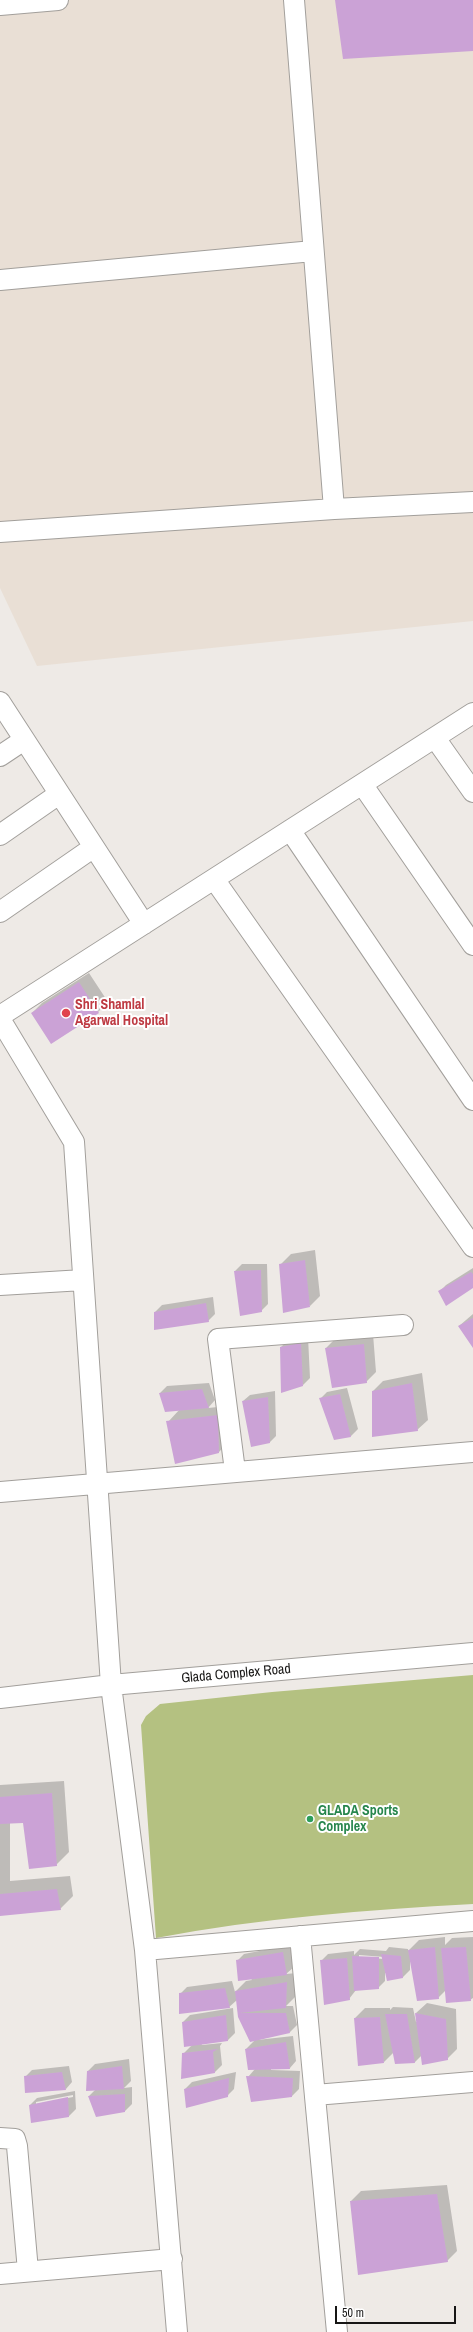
<!DOCTYPE html>
<style>
body{margin:0}
#map{position:relative;width:473px;height:2332px;overflow:hidden;background:#eeeae6;font-family:"Archivo Narrow",sans-serif}
canvas{display:block}
.scale{position:absolute;left:335px;top:2306px;width:121px;height:18px;box-sizing:border-box;border:2px solid #171615;border-top:0;padding-left:5px;font-size:12px;line-height:14px;white-space:nowrap;color:#171615;-webkit-text-stroke:3px #fff;paint-order:stroke}
</style>
<div id="map">
<canvas width="473" height="2332"></canvas>
<div class="scale">50 m</div>
</div>
<script>
const c = document.querySelector('canvas').getContext('2d');
c.lineJoin = 'round';
function fill(path, color) { c.fillStyle = color; c.fill(path, 'evenodd'); }
function trace(path, color, width, dash) { c.strokeStyle = color; c.lineWidth = width; c.lineCap = dash ? 'butt' : 'round'; c.setLineDash(dash || []); c.stroke(path); }
function label(font, color, halo, rows, align = 'center') {
  c.font = font + ' "Archivo Narrow",sans-serif'; c.lineWidth = 4; c.setLineDash([]); c.textBaseline = 'middle'; c.strokeStyle = halo; c.fillStyle = color; for (const [text, x, y, turn = 0] of rows) {
    c.save(); c.translate(x, y); c.rotate((+turn || 0) * Math.PI / 180); c.textAlign = isNaN(turn) ? turn : align; if (halo) c.strokeText(text, 0, 0); c.fillText(text, 0, 0); c.restore();
  }
}
fill(new Path2D(`
 M0 0H473V621L37 666 0 588Z`), '#e9dfd5');
fill(new Path2D(`
 M473 1675V1904C367 1910 261 1918 156 1938L141 1725 146 1716 160 1704 272 1692Z`), '#b4c181');
fill(new Path2D(`
 M89 973 108 1002 98 1012 32 1013 42 1003Z
 M315 1250 320 1296 310 1306 280 1265 291 1254Z
 M242 1264H267L268 1304 261 1311 235 1271Z
 M473 1268V1287L439 1292 446 1285Z
 M213 1297 215 1314 208 1321 155 1312 162 1305Z
 M473 1314V1346L459 1326Z
 M373 1334 376 1372 366 1382 326 1348 336 1338Z
 M308 1337 310 1378 303 1385 281 1347 288 1340Z
 M422 1373 428 1420 417 1430 373 1391 383 1381Z
 M209 1383 215 1400 208 1408 228 1406 229 1441 219 1452 168 1422 180 1409 160 1393 167 1386Z
 M347 1388 358 1429 351 1436 335 1438 320 1399 327 1392Z
 M275 1391 276 1436 269 1443 243 1401 250 1395Z
 M64 1781 69 1852 56 1865 24 1822H10V1881L70 1876 73 1896 60 1909 0 1915V1785Z
 M445 1937V1945L452 1938 473 1937V1998L470 2000 446 1990 438 1998 410 1955V1970L403 1977 385 1973V1981L378 1988 356 1990 349 1999 321 1961 328 1954 354 1951V1955L360 1949 386 1951 389 1947 408 1949V1951L419 1940ZM359 1955 384 1957V1959L359 1957Z
 M290 1945 294 1967 286 1974 297 1973 296 1996 286 2006H293L297 2025 290 2032 257 2040 293 2036 296 2061 290 2068 271 2069V2070L300 2071 299 2089 292 2096 248 2077 255 2069 246 2049 255 2040 238 2013 237 2000 228 2008 180 1994 187 1987 232 1981 235 1992 246 1981 252 1980 237 1961 244 1954Z
 M427 2003 456 2009 457 2049 447 2059 422 2055 415 2062 396 2063 394 2052 384 2062 355 2018 365 2008H390V2010L393 2007 413 2008 416 2022H418L416 2013Z
 M233 2008 235 2033 228 2040 201 2043 202 2045 222 2043 220 2046 222 2065 215 2072 183 2054 192 2045 183 2022 190 2015Z
 M129 2059 131 2081 124 2088 132 2087V2104L125 2111 89 2096 96 2089 88 2071 95 2064Z
 M69 2066 72 2082 66 2089 25 2077 32 2070Z
 M236 2072 234 2089 227 2096 185 2089 192 2082Z
 M75 2091 76 2109 69 2116 30 2105 37 2098ZM73 2095V2097L36 2104V2102Z
 M447 2185 457 2251 447 2261 351 2201 361 2191Z`), '#0003');
fill(new Path2D(`
 M335 0H473V51L343 59Z
 M79 982 99 1013 51 1044 31 1013Z
 M305 1260 310 1307 283 1313 279 1264Z
 M261 1270 262 1312 240 1316 234 1271Z
 M471 1272 473 1274V1288L446 1306 438 1291Z
 M206 1303 209 1322 154 1330V1312Z
 M473 1318V1348L458 1326Z
 M301 1343 303 1386 281 1393 280 1347Z
 M364 1344 367 1383 332 1388 325 1348Z
 M412 1383 418 1431 372 1437V1391Z
 M202 1389 209 1408 165 1412 159 1393Z
 M340 1394 351 1437 334 1440 319 1398Z
 M268 1397 270 1443 251 1447 242 1401Z
 M218 1415 219 1453 175 1464 166 1421Z
 M52 1793 57 1866 29 1869 23 1823 0 1824V1797Z
 M57 1889 61 1910 0 1916V1894Z
 M435 1947 439 1999 417 2001 408 1950Z
 M466 1947 471 2001 446 2003 441 1948Z
 M283 1952 287 1975 238 1981 236 1960Z
 M381 1954 401 1956 403 1978 387 1981Z
 M352 1956 379 1957V1989L354 1991Z
 M347 1958 350 2000 324 2005 320 1960Z
 M287 1982 286 2008 239 2013H286L290 2033 250 2042 238 2017 235 1991Z
 M225 1988 230 2008 179 2014V1993Z
 M415 2013 446 2019 448 2060 422 2065Z
 M385 2014H407L415 2063 395 2064Z
 M226 2015 228 2041 184 2047 182 2022Z
 M380 2017 384 2063 358 2066 354 2018Z
 M286 2042 290 2069 248 2070 245 2049Z
 M218 2049 213 2052 215 2073 181 2079 182 2053Z
 M122 2066 124 2089 86 2091 87 2071Z
 M62 2072 66 2090 25 2093 24 2076Z
 M246 2076 293 2078 292 2097 251 2102Z
 M229 2078 228 2097 186 2108 184 2089Z
 M125 2094V2112L96 2117 88 2096Z
 M68 2097 69 2117 31 2123 29 2105Z
 M437 2194 448 2262 358 2275 350 2201Z`), '#cba2d6');
const minor = new Path2D(`
 M294 0 334 509
 M0 5 58 0
 M0 280 313 251
 M0 532 334 509 473 502
 M0 702 144 924
 M435 738 473 792
 M0 756 24 740
 M362 784 473 945
 M290 830 473 1100
 M0 835 59 794
 M214 879 473 1247
 M0 912 94 847
 M0 1016 473 713
 M0 1019 74 1142 111 1685 145 1950 177 2332
 M0 1285 83 1280
 M235 1471 218 1339 403 1325
 M0 1492 473 1452
 M0 1698 111 1685 473 1653
 M300 1936 337 2332
 M145 1950 473 1921
 M315 2095 473 2082
 M0 2138 15 2139 17 2146 28 2271
 M0 2274 172 2259`);
trace(minor, '#a29f9b', 22);
trace(minor, '#fff', 20);
for (const [x, y, r, color] of [
 [66,1013,5,"#e0444e"],
 [310,1819,4,"#2e9e5b"]
]) { const dot = new Path2D(); dot.arc(x, y, r, 0, 2 * Math.PI); c.fillStyle = color; c.fill(dot); trace(dot, '#fff', 1.5); }
label('bold 14px', '#be3a42', '#fff', [
 ["Shri Shamlal",75,1005],
 ["Agarwal Hospital",75,1021]
], 'left');
label('14px', '#171615', '#fff', [
 ["Glada Complex Road",236,1674,-5]
]);
label('bold 14px', '#27864d', '#fff', [
 ["GLADA Sports",318,1811],
 ["Complex",318,1827]
], 'left');
</script>
